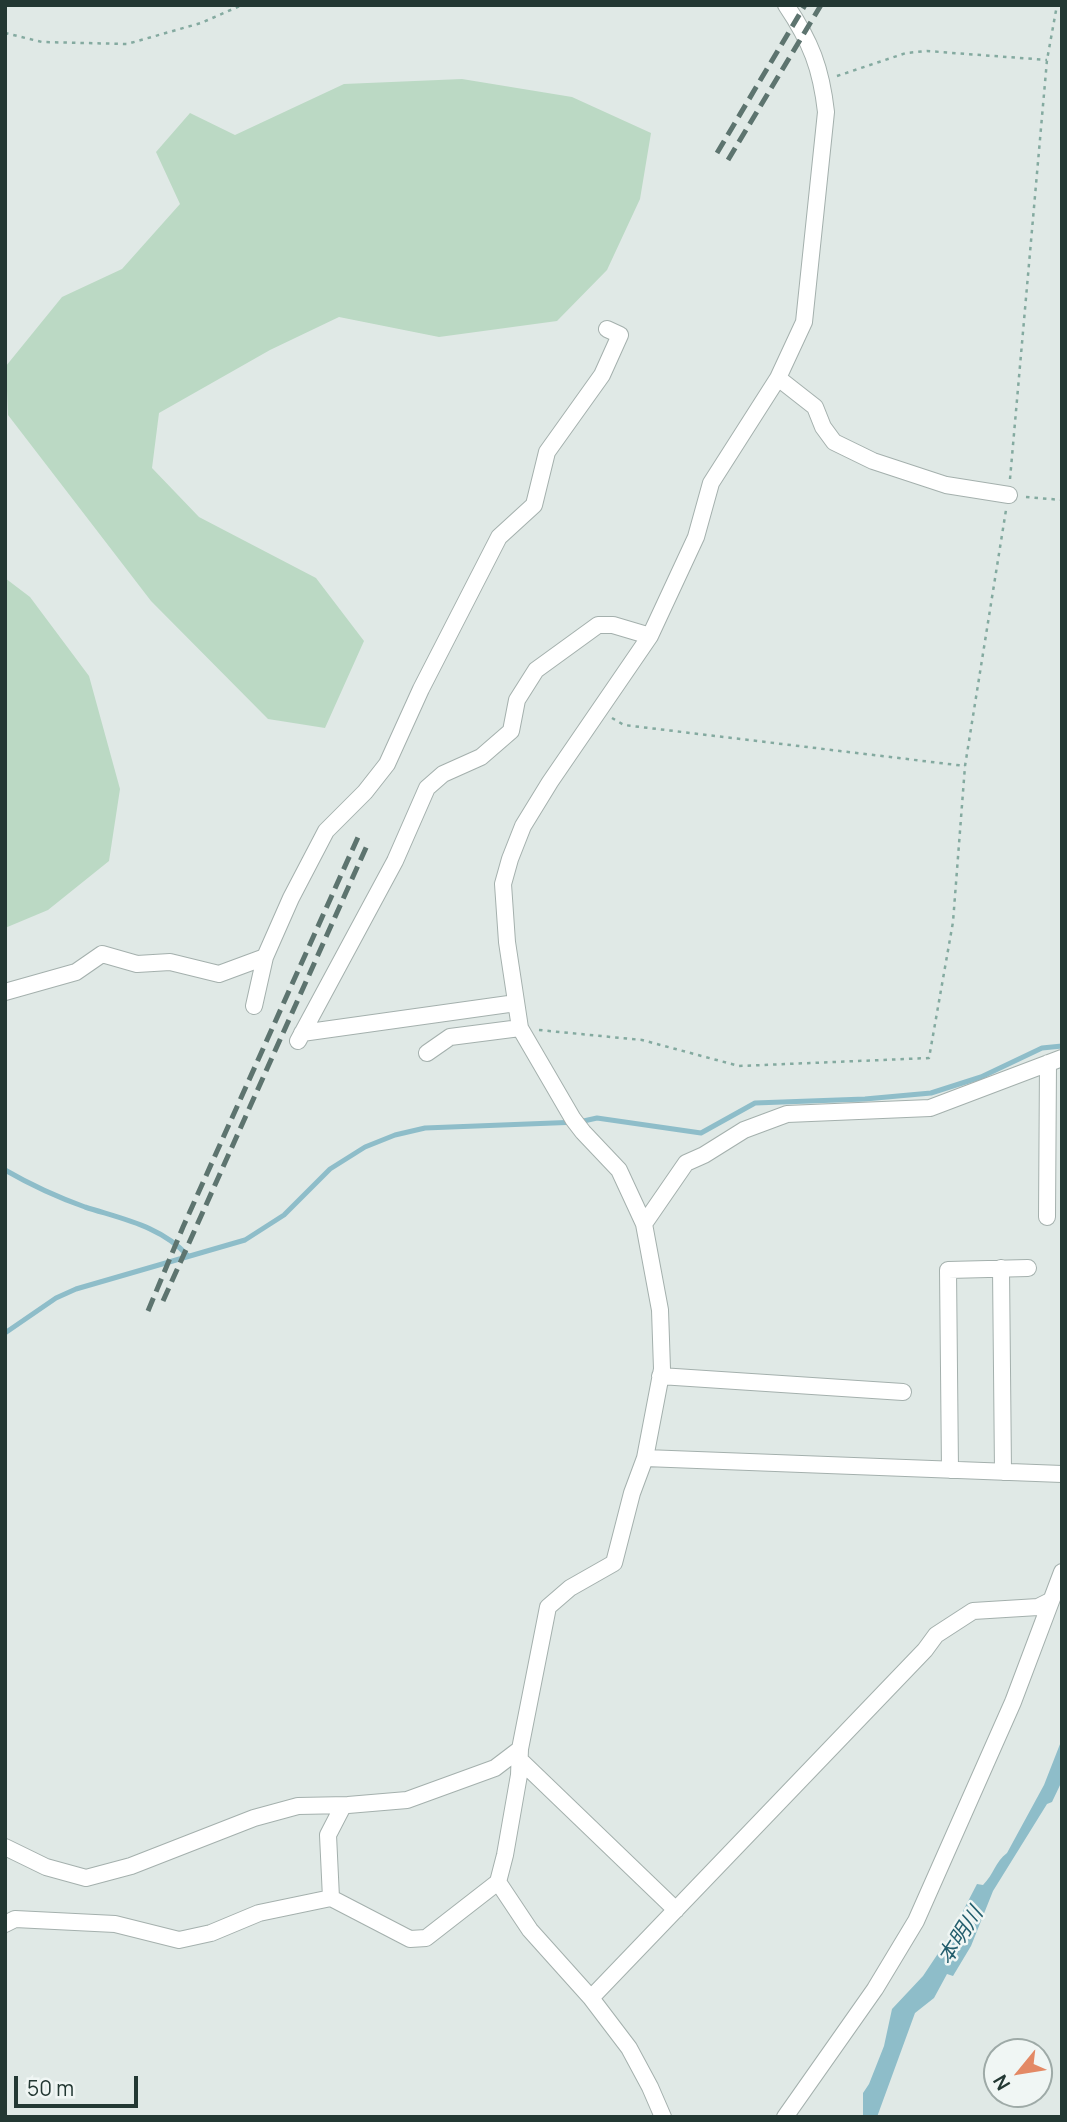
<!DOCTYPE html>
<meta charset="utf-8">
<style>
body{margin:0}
#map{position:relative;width:1067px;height:2122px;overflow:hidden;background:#e0e9e6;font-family:Manrope,sans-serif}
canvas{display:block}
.frame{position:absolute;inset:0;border:7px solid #233833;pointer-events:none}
.north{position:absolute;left:983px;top:2038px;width:70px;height:70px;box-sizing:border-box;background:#f0f6f4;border:2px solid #9eaaa7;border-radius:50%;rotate:240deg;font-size:19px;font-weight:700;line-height:28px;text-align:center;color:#233833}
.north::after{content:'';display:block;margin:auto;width:24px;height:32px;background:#e38965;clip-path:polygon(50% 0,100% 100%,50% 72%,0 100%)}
.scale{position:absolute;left:14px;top:2076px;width:124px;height:32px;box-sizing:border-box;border:4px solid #233833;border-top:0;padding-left:9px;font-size:21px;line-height:24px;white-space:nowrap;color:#233833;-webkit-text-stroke:5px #f0f6f4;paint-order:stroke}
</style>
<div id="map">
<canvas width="1067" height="2122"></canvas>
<div class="frame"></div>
<div class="north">N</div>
<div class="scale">50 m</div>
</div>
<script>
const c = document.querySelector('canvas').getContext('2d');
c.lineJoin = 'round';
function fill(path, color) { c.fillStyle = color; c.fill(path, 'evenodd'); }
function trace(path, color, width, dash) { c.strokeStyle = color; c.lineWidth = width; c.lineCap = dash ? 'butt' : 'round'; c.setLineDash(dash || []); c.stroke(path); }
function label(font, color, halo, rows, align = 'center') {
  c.font = font + ' Manrope,"Noto Sans JP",sans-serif'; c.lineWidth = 5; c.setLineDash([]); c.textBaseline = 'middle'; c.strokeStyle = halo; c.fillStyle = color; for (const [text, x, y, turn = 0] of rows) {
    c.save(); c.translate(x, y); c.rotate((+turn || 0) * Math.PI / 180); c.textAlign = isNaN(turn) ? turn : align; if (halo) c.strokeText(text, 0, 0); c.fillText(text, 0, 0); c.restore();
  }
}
fill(new Path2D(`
 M462 79 572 97 651 133 640 199 607 270 557 321 439 337 339 317 270 350 159 413 152 468 199 517 316 578 364 641 325 728 268 719 151 601 8 415 6 366 62 297 122 269 180 204 156 152 190 113 235 135 344 84Z
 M5 578 30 597 89 676 120 789 109 861 48 910 5 928Z`), '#bbd9c4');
fill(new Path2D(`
 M1062 1739V1781L1052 1802 1047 1804 993 1891 971 1946 953 1976 947 1974 934 1998 915 2013 877 2117H863V2093L869 2084 884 2046 892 2009 923 1976 951 1934 977 1884 983 1885C994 1874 995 1862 1007 1853L1044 1785Z`), '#8ebdc9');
trace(new Path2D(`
 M5 1170C31 1185 57 1197 85 1207 122 1219 161 1226 188 1256
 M5 1333 56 1298 76 1289 245 1240 284 1215 330 1169 365 1147 395 1135 425 1128 579 1122 597 1118 701 1133 755 1103 865 1099 931 1093 981 1077 1042 1048 1062 1046`), '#8ebdc9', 5);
const minor = new Path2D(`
 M778 378 815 407 823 427 834 442 873 461 946 485 1009 495
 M5 992 76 972 102 954 137 964 170 962 219 974 265 957 291 898 326 831 365 792 387 764 421 689 499 537 534 505 547 452 602 375 620 335 607 329
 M254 1006 265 957
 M302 1033 516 1003
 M298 1041 395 861 427 788 443 774 481 757 511 731 517 700 536 670 598 625H613L650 636
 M427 1053 450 1037 520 1028
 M1047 1217 1048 1063
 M644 1224 686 1163 704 1155 744 1130 787 1114 930 1108 1062 1058
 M1001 1268 1003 1472
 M660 1376 903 1392
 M645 1458 1062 1474
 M950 1470 948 1270 1028 1268
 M520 1760 676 1910
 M343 1806 328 1835 331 1898 410 1939 426 1938 498 1882 505 1855 519 1775 520 1749 548 1607 570 1588 614 1563 632 1493 645 1458 662 1369 660 1310 644 1224 619 1170 583 1132 573 1119 520 1028 507 942 503 884 510 859 523 826 550 782 650 636 696 537 711 483 778 378 804 322 826 112C821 68 811 42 786 5
 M5 1847 46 1867 86 1878 131 1866 254 1818 298 1806 348 1805 407 1800 495 1768 520 1749
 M498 1882 530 1930 591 1998 629 2048 650 2087 663 2117
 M5 1924 15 1919 115 1924 179 1940 211 1933 259 1913 331 1898
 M591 1998 925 1650 936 1635 973 1611 1038 1607 1050 1601
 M785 2117 875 1989 916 1921 1013 1702 1062 1572`);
trace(minor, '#a4b0ad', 18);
trace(new Path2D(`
 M5 33 42 42 127 44 201 23 242 5
 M837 76 906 53 927 51 1047 60
 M1010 479 1047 60 1057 5
 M1026 497 1062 500
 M612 718 624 725 965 766
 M539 1030 642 1040 739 1066 929 1058 953 922 965 766 1006 510`), '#84aaa0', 2.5, [3.5, 5]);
trace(minor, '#fff', 16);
trace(new Path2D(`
 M717 153 805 5
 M728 160 821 5
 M163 1301 369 841
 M148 1311 183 1227 359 835`), '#5d746f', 5, [14, 7]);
label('italic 21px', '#235e6d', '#f0f6f4', [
 ["本明川",961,1936,-57]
]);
</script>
